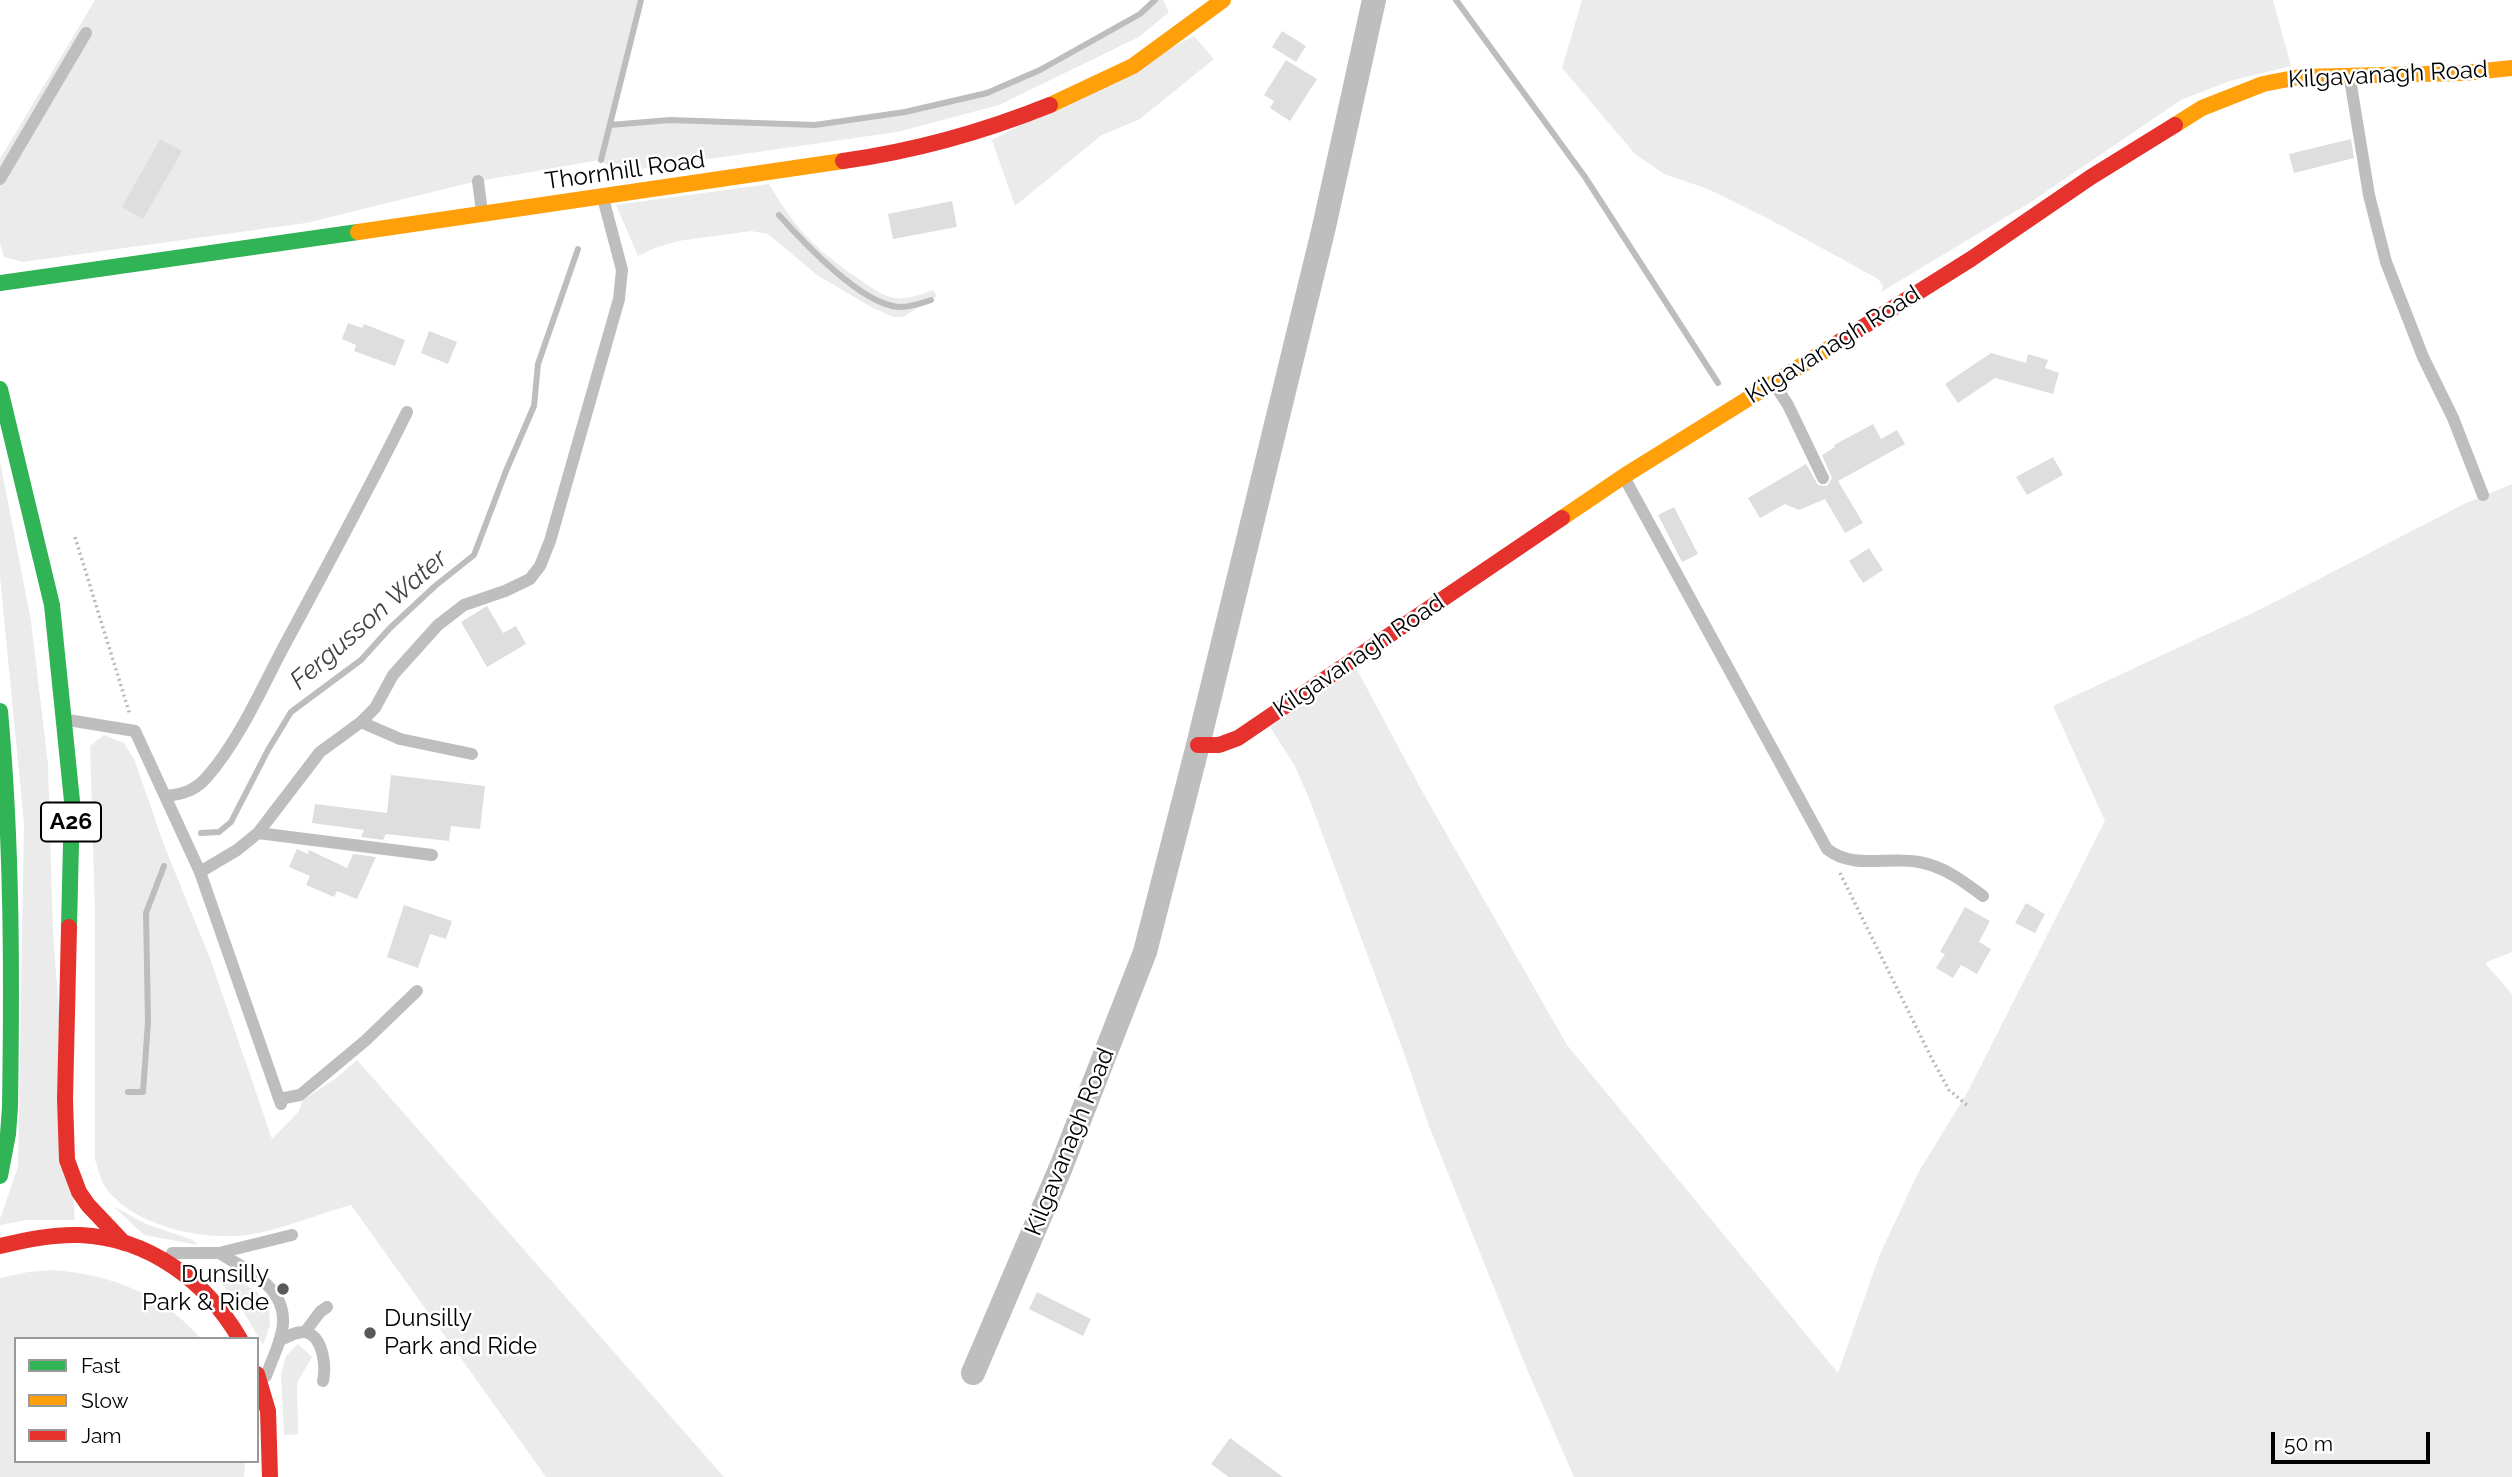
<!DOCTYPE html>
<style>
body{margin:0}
#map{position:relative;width:2512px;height:1477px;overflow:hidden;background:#fff;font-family:Raleway,sans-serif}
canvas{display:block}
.legend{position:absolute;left:14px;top:1337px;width:245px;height:126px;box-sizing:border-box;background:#fff;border:2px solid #999;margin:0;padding:9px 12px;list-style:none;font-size:21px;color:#000}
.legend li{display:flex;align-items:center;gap:14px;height:35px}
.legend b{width:35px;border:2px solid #999}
.scale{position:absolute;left:2271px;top:1432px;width:159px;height:32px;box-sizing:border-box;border:4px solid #000;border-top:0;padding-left:9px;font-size:21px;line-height:24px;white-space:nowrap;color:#000;-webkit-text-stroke:5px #fff;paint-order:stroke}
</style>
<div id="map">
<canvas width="2512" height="1477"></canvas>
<ul class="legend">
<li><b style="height:9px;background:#30b455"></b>Fast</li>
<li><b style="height:9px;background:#ff9f0a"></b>Slow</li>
<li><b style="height:9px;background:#e5322d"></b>Jam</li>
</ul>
<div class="scale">50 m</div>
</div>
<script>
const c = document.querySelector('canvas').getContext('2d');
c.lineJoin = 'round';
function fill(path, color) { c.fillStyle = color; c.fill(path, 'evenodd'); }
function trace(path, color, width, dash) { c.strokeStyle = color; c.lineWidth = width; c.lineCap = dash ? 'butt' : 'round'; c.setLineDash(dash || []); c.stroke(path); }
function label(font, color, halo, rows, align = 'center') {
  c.font = font + ' Raleway,sans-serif'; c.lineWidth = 5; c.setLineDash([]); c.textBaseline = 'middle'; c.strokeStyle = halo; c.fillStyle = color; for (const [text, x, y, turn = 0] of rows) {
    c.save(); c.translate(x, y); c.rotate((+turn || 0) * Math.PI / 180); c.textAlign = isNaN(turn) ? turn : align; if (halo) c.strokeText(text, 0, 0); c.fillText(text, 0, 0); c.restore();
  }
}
fill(new Path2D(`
 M95 0H641L611 125 670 120 815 125 905 112 987 93 1040 70 1140 15 1155 0H1163L1169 12 1139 37 999 105 897 132 618 172 600 160 473 182 306 223 23 262 4 257 0 244V159Z
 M1582 0H2273L2291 66 2230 81 2181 100 2031 202 1881 292 1883 286 1878 279 1767 218 1708 189 1664 174 1635 154 1562 68Z
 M1194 36 1214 59 1140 119 1102 135 1015 206 992 140Z
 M769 184C796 230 818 252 862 281 872 288 884 297 896 298 909 299 921 295 933 290L937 296 903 317H893L871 307 817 275 768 234 751 231 678 241 655 248 638 256 616 205Z
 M0 461 31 621 48 764 53 932 75 1220H27L0 1225V1219L18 1167 24 823 0 577Z
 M2512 484V952L2485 963 2512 994V1477H1574L1526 1367 1429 1126 1404 1053 1310 801 1295 766 1270 727 1355 666 1422 791 1567 1045 1838 1373 1880 1254 1918 1173 1967 1093 2105 821 2053 706 2261 609 2464 504Z
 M104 735 124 743 135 761 164 845 211 961 272 1139 299 1111 303 1100 335 1079 357 1060 724 1477H546L351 1205C317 1214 281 1230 247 1235 203 1241 130 1226 104 1185 100 1178 98 1167 95 1160V913L90 746Z
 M113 1206 146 1224 193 1240 198 1245 144 1235Z
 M52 1270C110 1274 163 1294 201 1339H16V1461H245L244 1477H0V1278L28 1272Z
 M215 1276C238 1280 254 1286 269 1303L270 1325 263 1345 242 1309Z
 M298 1344 312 1357 297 1383 298 1434 284 1435 281 1374 286 1356Z`), '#ebebeb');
trace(new Path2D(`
 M1456 0 1585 177 1718 383
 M610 125 670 120 815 125 905 112 987 93 1040 70 1140 14 1155 0
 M601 160 641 0
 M779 215C803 242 862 305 899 307 910 307 920 304 931 300
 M201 833 219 832 231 822 268 750 291 712 361 660 390 628 435 586 474 555 506 471 534 406 538 364 578 249
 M128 1092H143L148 1022 146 913 164 866`), '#bdbdbd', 6);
fill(new Path2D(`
 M1282 31 1306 46 1296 62 1272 47Z
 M1286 60 1317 79 1290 121 1270 108 1274 101 1264 95Z
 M160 139 182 151 143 219 122 207Z
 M2351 139 2354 158 2294 173 2289 154Z
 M952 201 957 227 893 239 888 214Z
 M348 323 362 328 364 324 405 340 395 366 354 351 356 345 342 339Z
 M429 331 457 342 448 364 421 353Z
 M1991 353 2026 363 2028 354 2048 360 2045 368 2059 373 2053 394 1995 378 1958 403 1945 384Z
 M1873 424 1881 439 1897 430 1905 444 1838 481 1863 523 1845 533 1825 499 1799 510 1785 504 1760 518 1748 498 1806 464 1818 485 1827 486 1832 478 1822 455 1835 447 1834 445Z
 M2053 457 2063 475 2027 495 2016 477Z
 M1674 507 1698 554 1682 562 1658 515Z
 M1869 548 1883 570 1863 583 1849 561Z
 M487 606 503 633 516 626 526 644 487 667 461 622Z
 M391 775 485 786 480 829 451 826 449 841 386 834 383 840 361 837 364 830 312 823 315 804 387 813Z
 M297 849 308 854 309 850 347 868 353 854 376 857 357 899 337 891 334 897 306 885 310 876 289 867Z
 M2026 903 2045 914 2035 933 2015 923Z
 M404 905 452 921 446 939 430 934 418 968 387 957Z
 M1965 907 1990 921 1979 942 1991 949 1977 974 1961 965 1953 978 1936 968 1945 954 1940 952Z
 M1037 1292 1091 1319 1083 1336 1029 1309Z
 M1230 1438 1283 1477H1229L1211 1464Z`), '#dedede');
trace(new Path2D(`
 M75 537 130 715
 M1840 873 1932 1059 1949 1090 1967 1105`), '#b9b9b9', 3.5, [2, 3.5]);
trace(new Path2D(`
 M2350 79 2369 195 2386 262 2423 357 2453 418 2483 495
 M0 179 86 33
 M478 181 482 212
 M1775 385 1788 405 1823 478
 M1624 477 1827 849C1853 870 1889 856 1919 862 1943 866 1963 881 1983 896
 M68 720 135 731 200 872 281 1104
 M361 722 375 708 393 675 438 625 464 605 505 591 530 579 540 566 550 541 619 299 622 270 603 198
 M165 796C183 794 195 791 207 777 238 742 261 690 283 648 325 570 368 491 407 412
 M258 833 432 855
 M200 872 237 850 258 833 320 752 361 722 400 739 472 754
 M279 1099 300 1095 365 1041 417 991
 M172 1253H219L292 1235
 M219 1253C245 1269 285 1285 283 1323 282 1341 272 1359 266 1376
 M305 1332 320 1312 327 1307
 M279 1341C287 1337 296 1331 305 1332 324 1336 326 1368 323 1381`), '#bebebe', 12);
trace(new Path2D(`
 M973 1373 1061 1167 1145 952 1198 745 1324 227 1374 0`), '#bebebe', 24);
trace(new Path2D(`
 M0 283 358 232
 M0 389 52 605 72 801 69 927
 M0 711C12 844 12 974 10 1107L8 1134 0 1176`), '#30b455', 16);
trace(new Path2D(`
 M1050 105 1133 66 1223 0
 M2175 125 2202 108 2263 84 2299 77 2464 73 2512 68
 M358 232 843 161
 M1562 518 1624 476 1839 342`), '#ff9f0a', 16);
trace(new Path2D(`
 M843 161C915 151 983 132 1050 105
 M1839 342 1971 259 2091 177 2175 125
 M1198 745H1219L1238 738 1562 518
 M69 927 65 1099 67 1160 79 1192 88 1205 124 1243
 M0 1246C26 1240 53 1234 80 1235 149 1238 206 1281 240 1339
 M257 1374 268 1411 270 1477`), '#e5322d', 16);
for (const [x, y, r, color] of [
 [283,1289,7,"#595959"],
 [370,1333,7,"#595959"]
]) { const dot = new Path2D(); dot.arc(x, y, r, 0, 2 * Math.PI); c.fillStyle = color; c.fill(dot); trace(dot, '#fff', 2.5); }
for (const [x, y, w] of [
 [71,822,60]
]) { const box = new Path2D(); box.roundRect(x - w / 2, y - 19.5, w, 39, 5); c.fillStyle = '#fff'; c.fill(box); trace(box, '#000', 2); }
label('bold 23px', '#000', null, [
 ["A26",71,822]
]);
label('24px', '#000', '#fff', [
 ["Kilgavanagh Road",2388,75,-3],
 ["Thornhill Road",625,171,-8],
 ["Kilgavanagh Road",1833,345,-32],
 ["Kilgavanagh Road",1359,656,-34],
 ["Kilgavanagh Road",1070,1142,-68]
]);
label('24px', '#000', '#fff', [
 ["Dunsilly",269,1275],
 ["Park & Ride",269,1303],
 ["Dunsilly",384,1319,"left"],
 ["Park and Ride",384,1347,"left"]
], 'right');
label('italic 26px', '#424242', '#fff', [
 ["Fergusson Water",369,620,-41]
]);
</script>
